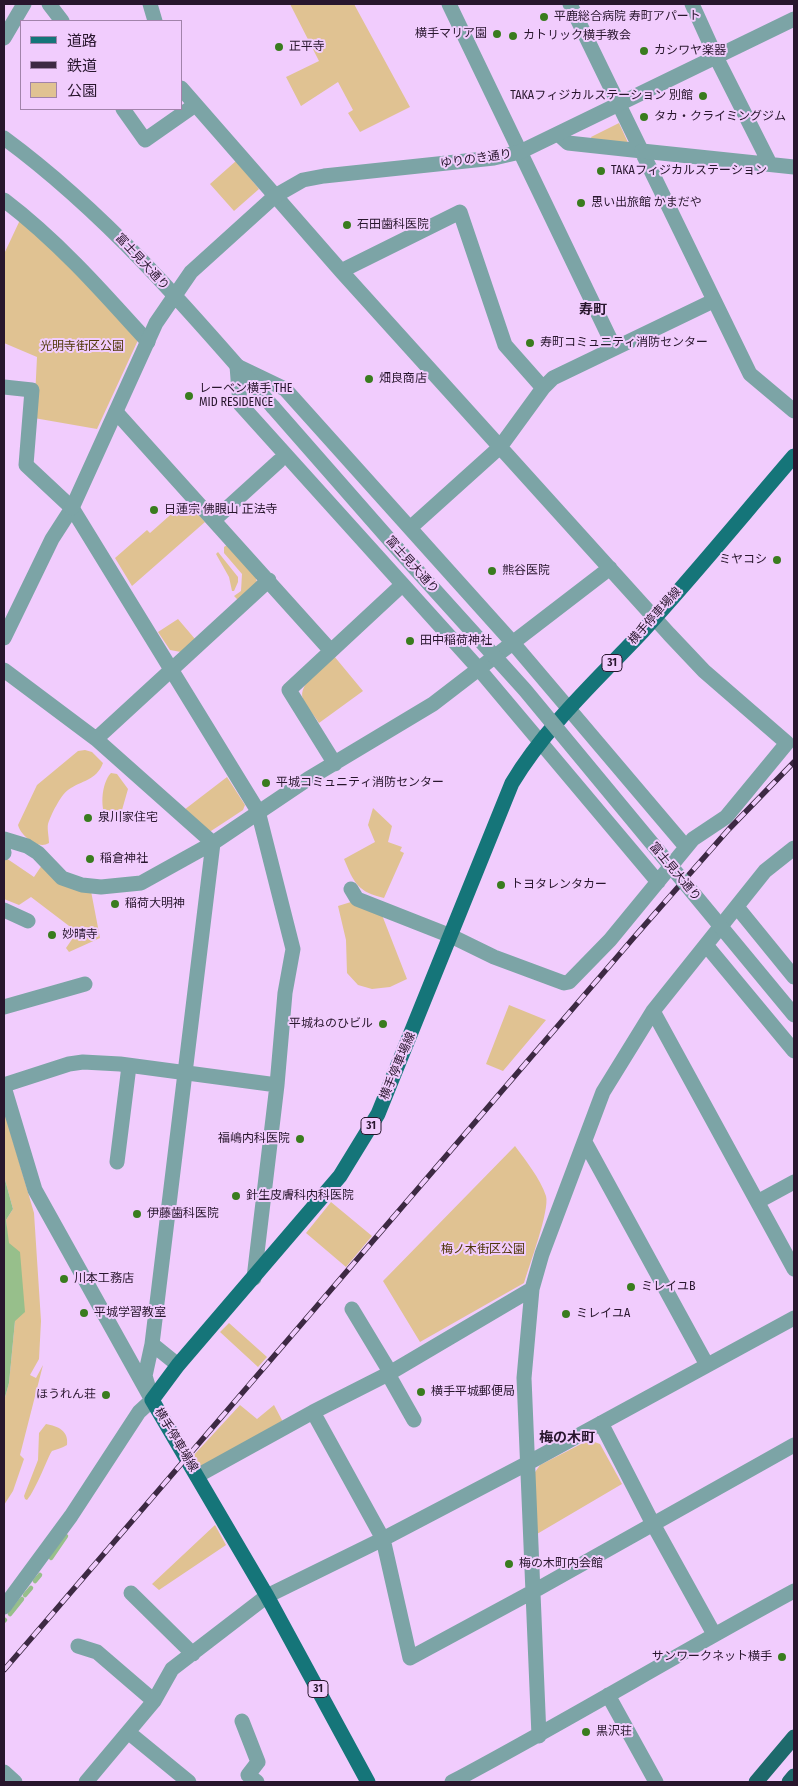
<!DOCTYPE html>
<meta charset="utf-8">
<style>
body{margin:0}
#map{position:relative;width:798px;height:1786px;overflow:hidden;background:#f1ccfd;font-family:"Fira Sans Condensed","Noto Sans JP",sans-serif}
canvas{display:block}
.frame{position:absolute;inset:0;border:5px solid #28162d;pointer-events:none}
.legend{position:absolute;left:20px;top:20px;width:162px;height:90px;box-sizing:border-box;background:#f1ccfd;border:1px solid #a183aa;margin:0;padding:6px 9px;list-style:none;font-size:15px;color:#28162d}
.legend li{display:flex;align-items:center;gap:10px;height:25px}
.legend b{width:25px;border:1px solid #a183aa}
</style>
<div id="map">
<canvas width="798" height="1786"></canvas>
<div class="frame"></div>
<ul class="legend">
<li><b style="height:6px;background:#157579"></b>道路</li>
<li><b style="height:6px;background:#3d2943"></b>鉄道</li>
<li><b style="height:14px;background:#e0c292"></b>公園</li>
</ul>
</div>
<script>
const c = document.querySelector('canvas').getContext('2d');
c.lineJoin = 'round';
function fill(path, color) { c.fillStyle = color; c.fill(path, 'evenodd'); }
function trace(path, color, width, dash) { c.strokeStyle = color; c.lineWidth = width; c.lineCap = dash ? 'butt' : 'round'; c.setLineDash(dash || []); c.stroke(path); }
function label(font, color, halo, rows, align = 'center') {
  c.font = font + ' "Fira Sans Condensed","Noto Sans JP",sans-serif'; c.lineWidth = 4; c.setLineDash([]); c.textBaseline = 'middle'; c.strokeStyle = halo; c.fillStyle = color; for (const [text, x, y, turn = 0] of rows) {
    c.save(); c.translate(x, y); c.rotate((+turn || 0) * Math.PI / 180); c.textAlign = isNaN(turn) ? turn : align; if (halo) c.strokeText(text, 0, 0); c.fillText(text, 0, 0); c.restore();
  }
}
fill(new Path2D(`
 M290 4H354L410 107 360 132 348 113 353 110 338 82 301 106 286 77 319 61Z
 M619 123 630 147 593 142 591 137Z
 M236 161 259 189 234 211 210 184Z
 M20 220 52 247 139 338 97 429 34 418 37 357 4 343V254Z
 M186 501 205 522 132 586 115 558 147 530 150 533Z
 M227 545 254 572 257 582 239 601 234 596 241 591 242 574 224 553V547Z
 M218 552 238 577V582L234 591H232L229 577 216 554Z
 M178 619 195 639 181 652 170 650 158 632Z
 M334 656 363 691 319 723C314 715 306 707 303 699 297 684 325 665 334 656Z
 M85 750 92 752 103 763C96 781 82 780 68 790 60 796 51 815 48 824 47 829 49 837 49 843 38 850 21 836 18 825L37 785 78 751Z
 M111 773 117 774 128 789 120 817 113 822H109C99 812 101 783 111 773Z
 M227 777 245 805 243 810 211 831 206 830 184 810Z
 M373 808 392 826 388 842 402 847 400 851 404 853 384 898C358 892 354 883 344 859L375 842 368 825Z
 M6 858 34 877 42 865 91 891 100 938 69 952 66 948 77 932 31 897 19 905 4 899V863Z
 M351 902 382 915 407 979 390 987 372 989 358 985 347 973 346 940 338 906Z
 M509 1005 546 1020 503 1071 486 1064Z
 M4 1110 34 1213 41 1321 39 1359 30 1375 36 1378 43 1365 20 1455 24 1459 13 1491 4 1505V1401L9 1383 15 1321 6 1220 13 1209 4 1176Z
 M515 1146C526 1161 540 1178 546 1196 550 1210 529 1266 524 1283L420 1342 383 1281Z
 M331 1202 372 1236 346 1267 306 1233Z
 M229 1323 267 1357 258 1367 220 1332Z
 M240 1405 257 1419 274 1405 283 1422 201 1470 193 1456Z
 M46 1424C58 1426 69 1431 67 1445 62 1448 57 1449 52 1451 49 1454 36 1490 27 1500L25 1499 24 1496 38 1460 39 1433Z
 M589 1440 600 1444 622 1484 537 1534 533 1475 540 1465Z
 M215 1525 226 1545 159 1590 152 1584Z`), '#e0c292');
fill(new Path2D(`
 M4 1176 13 1209 6 1220 9 1243 20 1252 25 1312 15 1321 9 1383 4 1401Z`), '#97bf8b');
trace(new Path2D(`
 M51 1558 66 1536
 M35 1581 40 1575
 M25 1595 31 1588
 M10 1614 22 1599
 M4 1621 5 1620`), '#97bf8b', 4.5);
trace(new Path2D(`
 M49 4 62 21
 M150 4 155 21
 M449 4 614 347
 M570 4 750 374 794 411
 M692 4 716 57
 M181 88 341 271 669 634 704 671 787 743 726 817 693 839 610 940 569 982 564 983 494 957 451 936 357 899 351 889
 M123 109 145 140 195 105
 M558 134 568 143 642 151
 M4 200C58 241 103 292 148 342
 M341 271 460 212 505 345 543 388
 M4 387 32 390 26 465 72 508 258 811 293 949 285 993 277 1085 254 1278
 M116 412 331 651
 M214 520 279 461
 M410 528 500 447 543 388 553 378 713 301
 M4 638 52 539 72 508
 M4 670 96 739 213 843
 M96 739 269 580
 M335 764 289 690 402 585
 M4 839 27 846 38 853 62 878 82 885 101 887 141 883 213 843 308 779 433 704 610 568
 M4 852V853
 M658 882 478 668 240 404 237 366 285 389 513 643 686 847
 M737 907 794 977
 M4 910 28 921
 M706 945 794 1051
 M4 1007 85 984
 M653 1011 794 1269
 M4 1085 69 1064 83 1062 120 1064 277 1085
 M4 1087 35 1190 152 1400
 M585 1142 707 1365
 M117 1162 129 1066
 M759 1201 794 1182
 M352 1309 390 1372
 M178 1365 152 1344 213 843
 M388 1374 414 1420
 M149 1389 145 1376 152 1344
 M313 1412 383 1539 410 1658 534 1591 794 1445
 M601 1423 653 1524 714 1634
 M197 1476 313 1412 388 1374 532 1289
 M131 1593 193 1654
 M4 1607 71 1516 139 1412 152 1400
 M78 1646 97 1652 154 1701
 M608 1695 656 1782
 M242 1721 258 1762 248 1775 257 1782
 M128 1732 189 1782
 M539 1736 524 1378 532 1289 542 1254 603 1092 653 1011 765 871 794 848
 M4 1772 15 1782
 M86 1782 154 1701 172 1669 267 1596 383 1539 528 1463 794 1318
 M452 1782C567 1721 679 1653 794 1591`), '#7ca4a6', 15);
trace(new Path2D(`
 M4 38 24 4
 M716 57 770 164
 M4 138C106 213 190 311 273 407
 M642 151 794 167
 M72 508 156 323 191 272 275 196 303 180 324 176 494 158 520 152 794 19`), '#7ca4a6', 15);
trace(new Path2D(`
 M368 1782 267 1596 152 1400 178 1365 340 1176 378 1114 512 783C547 725 597 680 643 631 695 574 744 514 794 456`), '#157579', 15);
trace(new Path2D(`
 M756 1782 794 1737
 M789 1782 794 1776`), '#1e6a6c', 15);
const rail = new Path2D(`
 M4 1670 636 935 729 829 794 762`);
trace(rail, '#3d2943', 5.5);
trace(rail, '#f1ccfd', 4, [11]);
trace(new Path2D(`
 M273 407 394 545 525 690 794 1015`), '#7ca4a6', 15);
for (const [x, y, r, color] of [
 [544,17,5,"#397c1e"],
 [497,34,5,"#397c1e"],
 [513,36,5,"#397c1e"],
 [279,47,5,"#397c1e"],
 [644,51,5,"#397c1e"],
 [703,96,5,"#397c1e"],
 [644,117,5,"#397c1e"],
 [601,171,5,"#397c1e"],
 [581,203,5,"#397c1e"],
 [347,225,5,"#397c1e"],
 [530,343,5,"#397c1e"],
 [369,379,5,"#397c1e"],
 [189,396,5,"#397c1e"],
 [154,510,5,"#397c1e"],
 [777,560,5,"#397c1e"],
 [492,571,5,"#397c1e"],
 [410,641,5,"#397c1e"],
 [266,783,5,"#397c1e"],
 [88,818,5,"#397c1e"],
 [90,859,5,"#397c1e"],
 [501,885,5,"#397c1e"],
 [115,904,5,"#397c1e"],
 [52,935,5,"#397c1e"],
 [383,1024,5,"#397c1e"],
 [300,1139,5,"#397c1e"],
 [236,1196,5,"#397c1e"],
 [137,1214,5,"#397c1e"],
 [64,1279,5,"#397c1e"],
 [631,1287,5,"#397c1e"],
 [84,1313,5,"#397c1e"],
 [566,1314,5,"#397c1e"],
 [421,1392,5,"#397c1e"],
 [106,1395,5,"#397c1e"],
 [509,1564,5,"#397c1e"],
 [782,1657,5,"#397c1e"],
 [586,1732,5,"#397c1e"]
]) { const dot = new Path2D(); dot.arc(x, y, r, 0, 2 * Math.PI); c.fillStyle = color; c.fill(dot); trace(dot, '#f1ccfd', 2); }
for (const [x, y, w] of [
 [612,663,20],
 [371,1126,20],
 [318,1689,20]
]) { const box = new Path2D(); box.roundRect(x - w / 2, y - 8.5, w, 17, 4); c.fillStyle = '#f1ccfd'; c.fill(box); trace(box, '#28162d', 1); }
label('bold 11px', '#28162d', null, [
 ["31",612,663],
 ["31",371,1126],
 ["31",318,1689]
]);
label('12px', '#28162d', '#f1ccfd', [
 ["平鹿総合病院 寿町アパート",554,17],
 ["横手マリア園",487,34,"right"],
 ["カトリック横手教会",523,36],
 ["正平寺",289,47],
 ["カシワヤ楽器",654,51],
 ["TAKAフィジカルステーション 別館",693,96,"right"],
 ["タカ・クライミングジム",654,117],
 ["TAKAフィジカルステーション",611,171],
 ["思い出旅館 かまだや",591,203],
 ["石田歯科医院",357,225],
 ["寿町コミュニティ消防センター",540,343],
 ["畑良商店",379,379],
 ["レーベン横手 THE",199,389],
 ["MID RESIDENCE",199,403],
 ["日蓮宗 佛眼山 正法寺",164,510],
 ["ミヤコシ",767,560,"right"],
 ["熊谷医院",502,571],
 ["田中稲荷神社",420,641],
 ["平城コミュニティ消防センター",276,783],
 ["泉川家住宅",98,818],
 ["稲倉神社",100,859],
 ["トヨタレンタカー",511,885],
 ["稲荷大明神",125,904],
 ["妙晴寺",62,935],
 ["平城ねのひビル",373,1024,"right"],
 ["福嶋内科医院",290,1139,"right"],
 ["針生皮膚科内科医院",246,1196],
 ["伊藤歯科医院",147,1214],
 ["川本工務店",74,1279],
 ["ミレイユB",641,1287],
 ["平城学習教室",94,1313],
 ["ミレイユA",576,1314],
 ["横手平城郵便局",431,1392],
 ["ほうれん荘",96,1395,"right"],
 ["梅の木町内会館",519,1564],
 ["サンワークネット横手",772,1657,"right"],
 ["黒沢荘",596,1732]
], 'left');
label('12px', '#28162d', '#f1ccfd', [
 ["ゆりのき通り",476,159,-8],
 ["富士見大通り",142,262,47],
 ["富士見大通り",412,565,48],
 ["横手停車場線",655,616,-48],
 ["富士見大通り",675,872,50],
 ["横手停車場線",398,1066,-67],
 ["横手停車場線",176,1440,59]
]);
label('12px', '#4f3708', '#f1ccfd', [
 ["光明寺街区公園",82,347],
 ["梅ノ木街区公園",483,1250]
]);
label('bold 14px', '#28162d', '#f1ccfd', [
 ["寿町",593,310],
 ["梅の木町",567,1438]
]);
</script>
